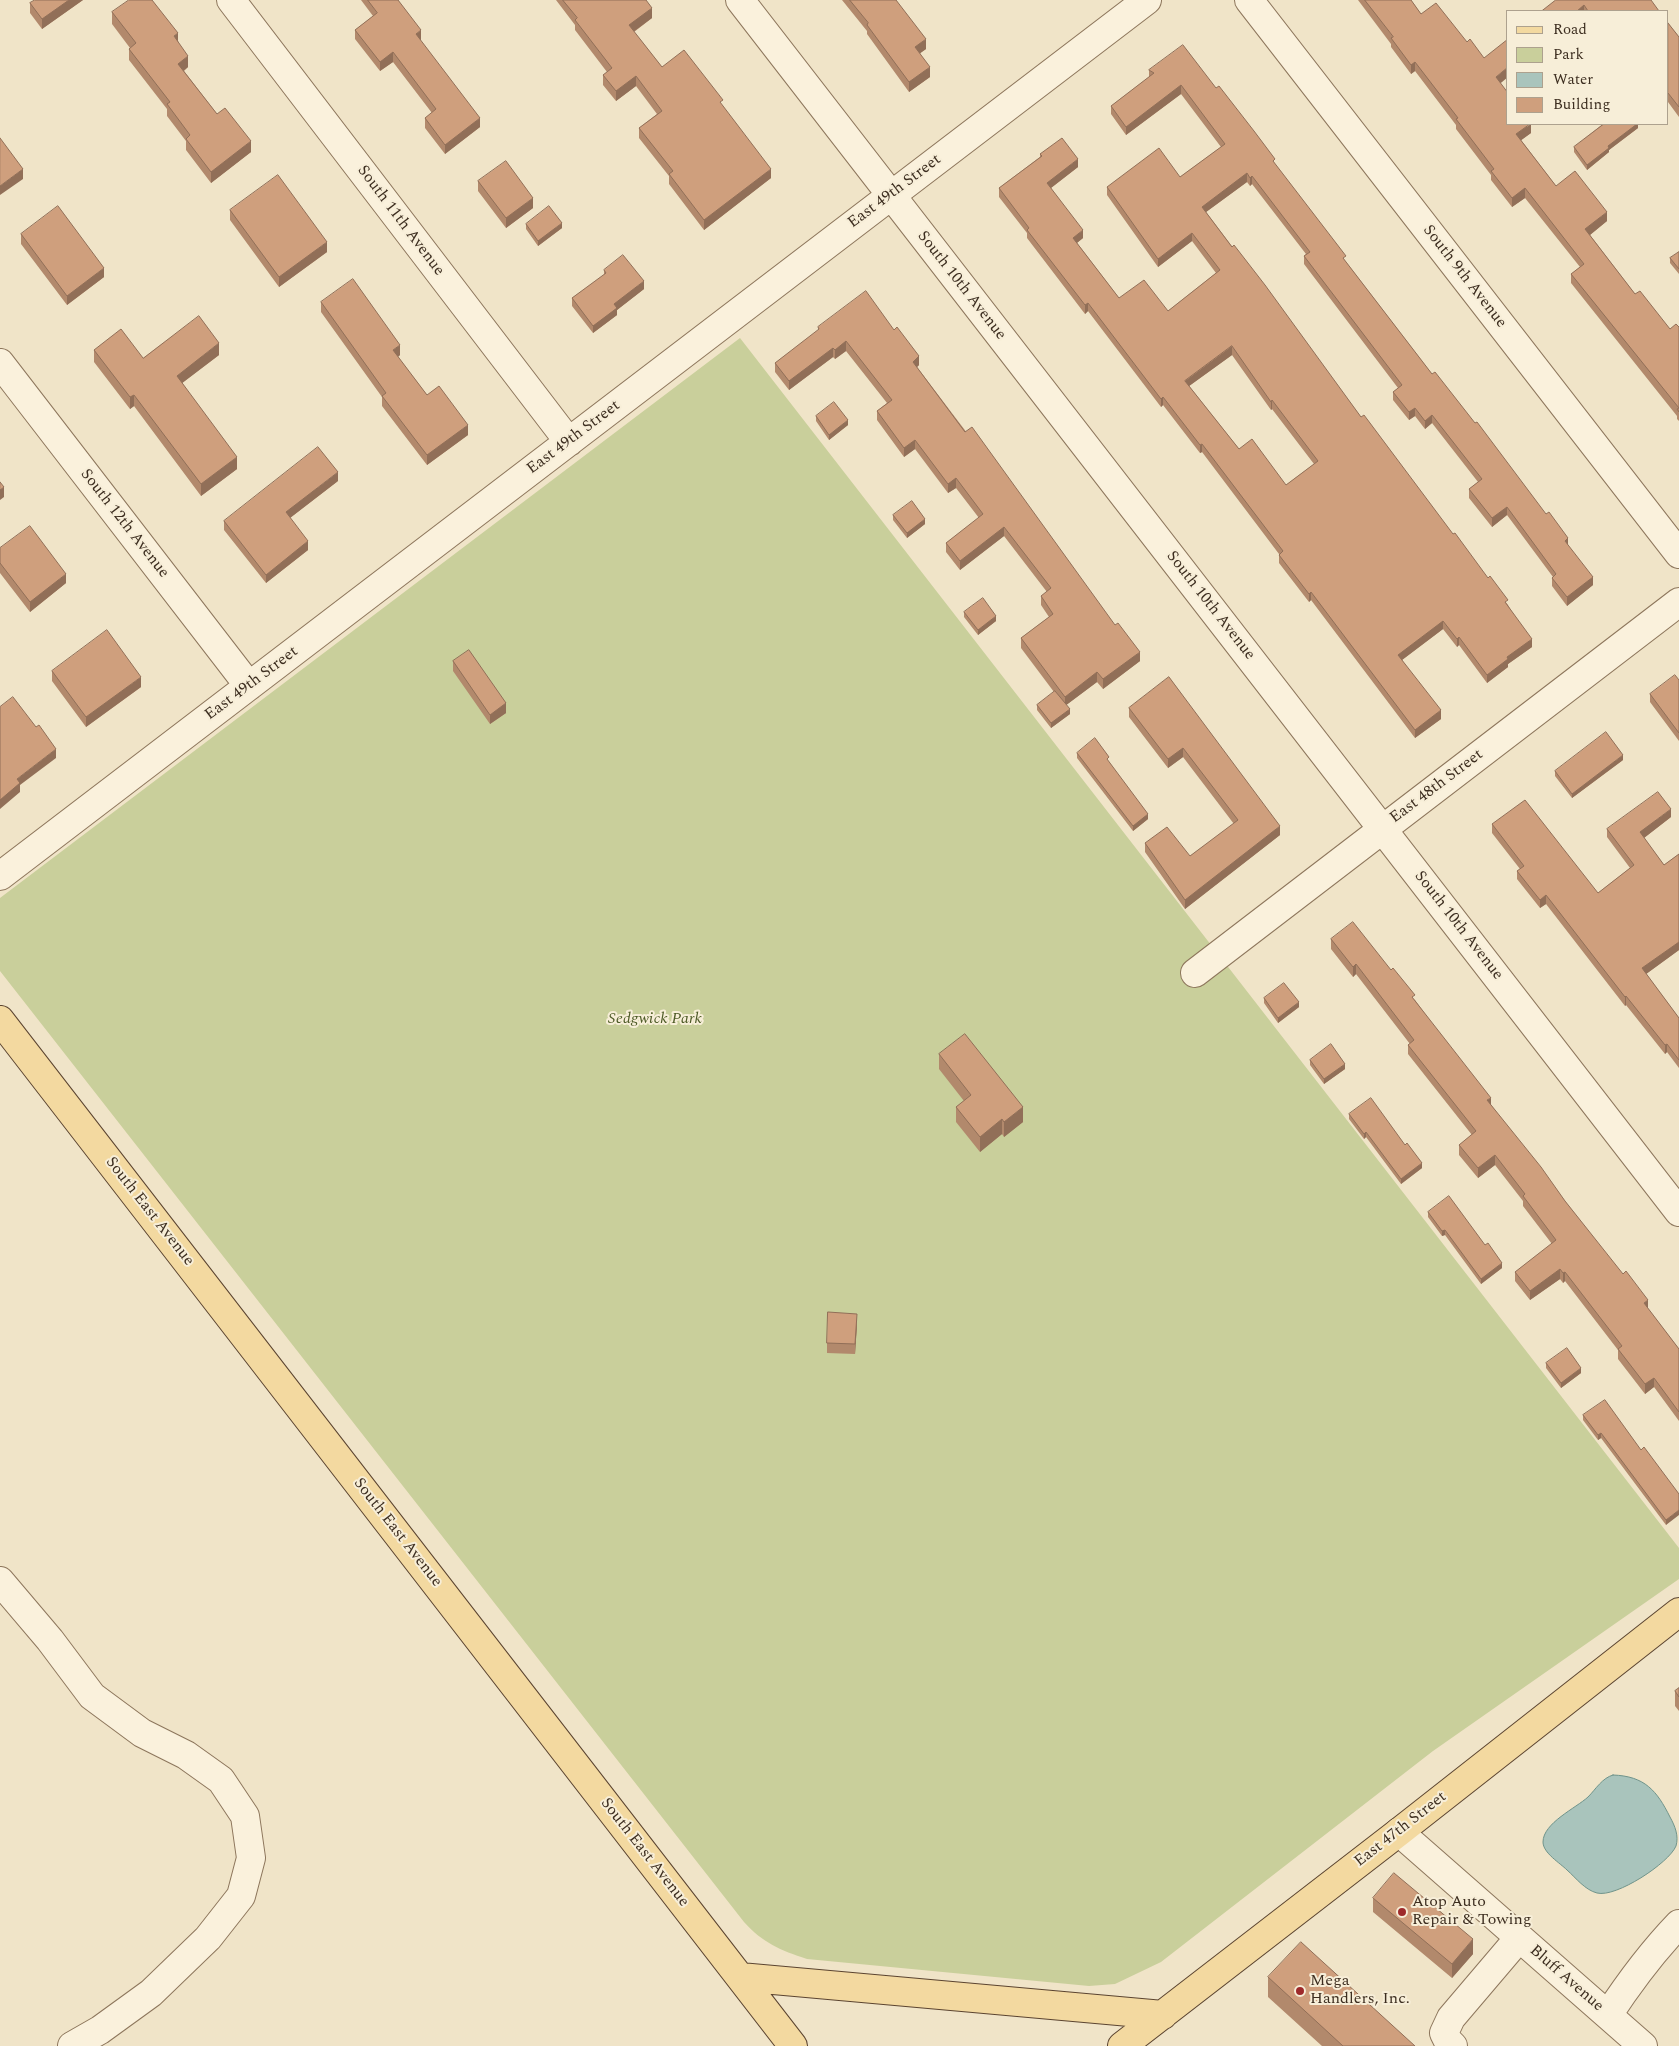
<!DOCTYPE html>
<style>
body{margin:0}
#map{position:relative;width:1679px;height:2046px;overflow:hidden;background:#f0e4c8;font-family:Spectral,serif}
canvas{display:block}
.legend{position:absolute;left:1506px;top:10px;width:162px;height:115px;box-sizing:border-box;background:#f7eed8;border:1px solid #ada18e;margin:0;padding:6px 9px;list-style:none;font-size:15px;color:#3d2e20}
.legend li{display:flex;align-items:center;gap:10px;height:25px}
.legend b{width:25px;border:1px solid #ada18e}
</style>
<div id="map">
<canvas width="1679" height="2046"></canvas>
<ul class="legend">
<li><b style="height:6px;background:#f3d9a0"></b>Road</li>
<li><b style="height:14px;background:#c9cf9b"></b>Park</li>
<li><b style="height:14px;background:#a9c4bc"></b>Water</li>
<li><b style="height:14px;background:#cf9f7d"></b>Building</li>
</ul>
</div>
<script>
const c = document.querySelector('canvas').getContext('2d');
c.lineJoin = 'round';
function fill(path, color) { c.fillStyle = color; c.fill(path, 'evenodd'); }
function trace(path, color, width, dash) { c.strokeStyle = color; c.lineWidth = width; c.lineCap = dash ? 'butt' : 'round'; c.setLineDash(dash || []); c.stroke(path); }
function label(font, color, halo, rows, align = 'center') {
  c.font = font + ' Spectral,serif'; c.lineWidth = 4; c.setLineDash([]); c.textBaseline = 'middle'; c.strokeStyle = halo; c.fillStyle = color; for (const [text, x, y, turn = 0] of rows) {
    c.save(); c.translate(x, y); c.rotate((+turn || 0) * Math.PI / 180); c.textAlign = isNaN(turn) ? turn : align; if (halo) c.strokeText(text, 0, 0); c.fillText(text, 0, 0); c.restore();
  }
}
fill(new Path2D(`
 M740 338 1679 1548V1579L1433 1751 1161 1962 1115 1984 1089 1986 807 1959C780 1950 763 1943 744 1922L0 971V898Z`), '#c9cf9b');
const water = new Path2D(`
 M1613 1775C1645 1776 1657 1791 1670 1817 1675 1826 1679 1836 1676 1846 1669 1863 1616 1898 1597 1893 1585 1890 1576 1878 1567 1870 1560 1863 1543 1853 1543 1842 1543 1823 1576 1808 1588 1797 1596 1789 1602 1778 1613 1775Z`);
fill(water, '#a9c4bc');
trace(water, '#6f938a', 1);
const minor = new Path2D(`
 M231 0 569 442
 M740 0 1679 1212
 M1249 0 1679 554
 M0 363 249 686
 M0 876 1147 0
 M1195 973 1679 602
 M0 1581 50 1640 92 1696 142 1733 186 1755 221 1780 245 1816 251 1858 241 1896 208 1938 151 1993 100 2030 72 2046
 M1399 1832 1643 2046
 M1608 2015C1629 1983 1652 1952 1679 1924
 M1453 2046 1448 2041 1444 2033 1451 2018 1519 1938`);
const major = new Path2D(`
 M0 1020 793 2046
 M740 1977 1163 2015
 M1122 2046 1399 1832 1679 1612`);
trace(minor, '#8d765c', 30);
trace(major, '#5b4430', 30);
trace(minor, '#faf1dc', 28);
trace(major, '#f3d9a0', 28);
fill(new Path2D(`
 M83 0 42 29 30 13V3Z
 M361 0H398L421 40H420L480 127 445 154 425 128V118L432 113 393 62 380 71 355 39V30L373 16Z
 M556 0H646L652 18 634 32 662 67 723 106 771 178 704 230 669 184V176L639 138V128L657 114 636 86 616 101 603 85V75L607 72 575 30V25Z
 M842 0H896L926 49 920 53 930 77 909 92 867 34V31Z
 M1358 0H1411L1421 14 1500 83 1531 133 1521 140 1556 186 1607 221 1590 235 1635 294 1670 329 1679 327V421L1677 419V416L1571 283V274L1580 267 1525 198 1512 207 1491 180V175L1456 129V125L1415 71 1411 74 1391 47V44Z
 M1556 0 1659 11H1542Z
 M112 12 178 41 188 67 184 71 217 114 251 152 211 183 186 150V141L167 116V109L129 60V49L130 48 112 24Z
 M1668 23 1679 37V117L1668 102Z
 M1149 70 1216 88 1275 164 1346 262 1432 374 1568 546 1593 585 1567 606 1552 586V578L1553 577 1507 515 1492 527 1469 498V489L1478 482 1432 423 1425 429 1415 416 1409 420 1393 400V392L1398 388 1304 264V256L1306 254 1252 184 1250 186 1247 182 1206 212 1361 417 1508 605 1532 647 1508 664V667L1487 683 1459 645 1457 647 1443 629 1402 660 1441 719 1415 738 1311 600 1309 602 1279 563V554L1202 452 1200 453 1163 405 1161 407 1088 311 1085 314 1027 238V233L999 197V188L1040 157V154L1078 167 1051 188 1083 238 1077 243 1119 298 1168 311 1216 273 1192 241 1158 267 1107 195V187L1180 177 1221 147 1181 94 1126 135 1111 114V106L1149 77ZM1232 355 1271 410 1272 409 1314 464 1286 485 1239 449 1189 386Z
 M1603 124H1638V128L1609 150V152L1587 170 1574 152V147Z
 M478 181 533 208 506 228 478 191Z
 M230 210 327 252 279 287 230 220Z
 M526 224 562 228 538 246 526 229Z
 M21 234 104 277 67 305 21 244Z
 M1679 252V274L1670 263V258Z
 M604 270 644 289 617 310V315L593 333 572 306V298L604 275Z
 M321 302 400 355 398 357 427 395 468 435 427 465 382 406V397L321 312Z
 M818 327 919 365 917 367 1140 661 1103 689 1097 682 1066 705 1070 714 1051 728 1037 710V705L1054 692 1021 648V638L1049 617 1041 605V596L1047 592 1004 536 960 570 946 552V543L979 518 956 488 948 493 915 449 904 457 877 420V411L887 403 846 351 835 359 833 357 789 390 775 372V363L818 331Z
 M94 350 143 358 219 355 182 383 237 469 201 496 134 406 130 409 94 362Z
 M816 416 848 425 829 440 816 421Z
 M338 481 290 518 308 550 266 583 224 530V521Z
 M893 515 925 524 907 538 893 520Z
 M0 548 66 583 30 612 0 573Z
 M964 612 996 621 978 635 964 617Z
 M453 661 506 713 490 724 453 671Z
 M52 671 141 687 86 727 52 681Z
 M1169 677 1280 835 1185 909 1145 852V843L1190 856 1234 824 1183 757 1168 768 1129 717V708Z
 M1679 680V741L1650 702V694Z
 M1077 753 1109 762 1148 819 1133 831 1077 758Z
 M1623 760 1572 798 1555 776V771Z
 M1671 817 1644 838 1664 865 1679 854V950L1646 974 1679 1018V1068L1667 1052 1665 1054 1626 1005 1625 1006 1546 904 1540 908 1517 879V871L1520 869 1492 833V824L1598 893 1630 868 1607 837V829Z
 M1331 939 1415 1000 1491 1105 1679 1349V1421L1654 1387 1645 1394 1618 1359V1350L1565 1281 1563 1283 1560 1279 1530 1300 1515 1281V1272L1552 1244 1523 1206V1201L1495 1165 1478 1178 1459 1155V1145L1472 1135 1408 1054V1045L1410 1044 1356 974 1353 977 1331 949Z
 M1264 998 1299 1007 1278 1023 1264 1003Z
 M939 1054 1023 1122 1004 1137 1002 1134 980 1152 956 1122V1107L964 1101 939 1069Z
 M1310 1060 1345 1069 1324 1084 1310 1065Z
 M1349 1114 1422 1168 1401 1184 1366 1137 1364 1139 1349 1119Z
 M1428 1212 1502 1268 1481 1284 1445 1235 1442 1236 1428 1217Z
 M857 1324 855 1354 827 1353V1343Z
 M1546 1363 1581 1373 1561 1388 1546 1368Z
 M1583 1415 1641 1450 1679 1494 1666 1525 1601 1438 1598 1440 1583 1420Z
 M1679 1688V1711L1675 1706V1691Z
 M1373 1898 1473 1954 1452 1978 1373 1912Z
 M1268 1977 1415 2046H1322L1268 1997Z`), '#b2896c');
fill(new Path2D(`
 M69 0H83L42 29V19Z
 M1584 5V11H1577Z
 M652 8V18L629 35V25Z
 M421 30V40L416 44V34Z
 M178 33V45L174 36Z
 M926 39V49L915 57V47Z
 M393 52V62L380 71V62Z
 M188 56V67L178 75V64Z
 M1415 62V71L1411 74V65Z
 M930 67V77L909 92V82Z
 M1508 67V77L1496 87V77Z
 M636 76V86L616 101V91Z
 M1181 85V94L1126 135V127Z
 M480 118V127L445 154V145Z
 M1531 124V133L1516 144V134Z
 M1637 124H1638V128L1609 150V152L1587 170V165L1608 146Z
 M251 141V152L211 183V172Z
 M1078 159V167L1047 191V183Z
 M23 169V179L0 195V186Z
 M771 169V178L704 230V220Z
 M1247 173V182L1202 215V207Z
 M1252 176V184L1250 186V178Z
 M1525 188V198L1512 207V198Z
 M533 198V208L506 228V218Z
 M1607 212V221L1585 239V229Z
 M562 223V228L538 246V241Z
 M1083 230V238L1073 246V238Z
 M1192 233V241L1158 267V259Z
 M327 242V252L279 287V277Z
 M104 268V277L67 305V296Z
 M644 281V289L617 310V315L593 333V326L614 304Z
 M1088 303V311L1085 314V305Z
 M846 341V351L835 359V350Z
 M219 343V355L177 387V376Z
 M400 345V355L393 360V350Z
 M1232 346V355L1185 389V381Z
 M833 348V357L789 390V381Z
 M919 356V365L913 371V362Z
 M134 395V406L130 409V397Z
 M1163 397V405L1161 407V399Z
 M1272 400V409L1271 410V402Z
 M1415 408V416L1409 420V412Z
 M1432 415V423L1425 429V421Z
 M848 420V425L829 440V435Z
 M468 425V435L427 465V455Z
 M915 440V449L904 457V448Z
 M1202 444V452L1200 453V445Z
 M237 457V469L201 496V484Z
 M338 472V481L286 521V512Z
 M956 478V488L948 493V484Z
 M4 487V497L0 500V490Z
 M1507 507V515L1492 527V518Z
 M925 519V524L907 538V533Z
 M1004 527V536L960 570V561Z
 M1568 538V546L1565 541Z
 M308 541V550L266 583V575Z
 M66 574V583L30 612V602Z
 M1593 577V585L1567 606V597Z
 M1311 592V600L1309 602V594Z
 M996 616V621L978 635V630Z
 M1443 621V629L1398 663V655Z
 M1459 637V645L1457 647V639Z
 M1532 639V647L1508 664V667L1487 683V675L1507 657Z
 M1140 652V661L1103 689V679Z
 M1097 672V682L1065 706V697Z
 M141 677V687L86 727V717Z
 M506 703V713L490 724V715Z
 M1070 709V714L1051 728V723Z
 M1441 710V719L1415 738V730Z
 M1183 748V757L1168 768V759Z
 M56 749V758L20 785V792L0 809V800L17 779Z
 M1623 755V760L1572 798V794Z
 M1671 809V817L1640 841V832Z
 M1148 814V819L1133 831V826Z
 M1280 826V835L1185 909V900Z
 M1546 895V904L1540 908V900Z
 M1679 942V950L1642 977V968Z
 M1356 964V974L1353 977V967Z
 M1626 996V1005L1625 1006V997Z
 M1299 1002V1007L1278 1023V1018Z
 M1667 1044V1052L1665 1054V1045Z
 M1345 1064V1069L1324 1084V1079Z
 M1491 1098V1107L1487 1100Z
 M1023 1107V1122L1004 1137V1122Z
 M1002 1119V1134L980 1152V1137Z
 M1366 1132V1137L1364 1139V1134Z
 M1495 1155V1165L1478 1178V1168Z
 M1422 1163V1168L1401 1184V1179Z
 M1445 1230V1235L1442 1236V1231Z
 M1502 1263V1268L1481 1284V1279Z
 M1560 1269V1279L1530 1300V1291Z
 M1565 1272V1281L1563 1283V1273Z
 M1648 1300V1310L1644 1303Z
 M857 1314V1324L855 1354V1344Z
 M1581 1368V1373L1561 1388V1383Z
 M1654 1378V1387L1645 1394V1384Z
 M1601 1433V1438L1598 1440V1435Z
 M1679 1510V1515L1666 1525V1520Z
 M1473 1939V1954L1452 1978V1964Z`), '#916f58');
const building = new Path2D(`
 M35 0H69L42 19 30 3Z
 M129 0H152L178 33 174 36 188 56 178 64 217 114 225 108 251 141 211 172 186 139 190 135 167 104 170 102 129 49 136 43 112 12Z
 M368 0H398L421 30 416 34 480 118 445 145 425 118 436 109 393 52 380 62 355 30 377 13Z
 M563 0H646L652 8 629 25 662 67 684 50 723 100 720 102 771 169 704 220 669 174 673 171 639 128 662 111 636 76 616 91 603 75 612 68 575 20 577 18Z
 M850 0H896L926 39 915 47 930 67 909 82 867 25 868 23Z
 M1365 0H1411L1421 14 1436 3 1467 42 1470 39 1484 58 1508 39V67L1496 77 1508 93V124H1530L1516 134 1556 186 1575 171 1607 212 1585 229 1635 294 1640 291 1670 329 1676 324 1679 327V412L1677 409 1679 408 1571 274 1584 264 1525 188 1512 198 1491 171 1494 169 1456 119 1458 118 1415 62 1411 65 1391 38 1393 37Z
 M1556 0H1651L1659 11H1588L1584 5 1577 11H1542Z
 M1668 23 1679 37V107L1668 93Z
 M1183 45 1216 88 1219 86 1254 131 1275 159 1273 161 1346 256 1343 258 1432 374 1435 372 1475 423 1477 422 1546 514 1549 512 1568 538 1565 541 1593 577 1567 597 1552 578 1556 574 1507 507 1492 518 1469 489 1482 479 1432 415 1425 421 1415 408 1409 412 1393 392 1402 385 1304 256 1310 252 1252 176 1250 178 1247 173 1202 207 1232 247 1234 245 1265 285 1361 417 1364 415 1453 534 1455 533 1488 578 1490 576 1508 600 1505 602 1532 639 1507 657 1508 659 1487 675 1459 637 1457 639 1443 621 1398 655 1441 710 1415 730 1311 592 1309 594 1279 555 1283 551 1202 444 1200 445 1163 397 1161 399 1088 303 1085 305 1027 230 1029 228 999 188 1042 156 1040 154 1062 138 1078 159 1047 183 1083 230 1073 238 1119 298 1144 280 1168 311 1220 270 1192 233 1158 259 1107 187 1159 148 1180 177 1225 144 1181 85 1126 127 1111 106 1154 73 1149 70ZM1232 346 1271 402 1272 400 1318 461 1286 485 1252 439 1239 449 1185 381Z
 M1604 124H1637L1608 146 1609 148 1587 165 1574 147Z
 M0 138 23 169 0 186Z
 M506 161 533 198 506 218 478 181Z
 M278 175 327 242 279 277 230 210Z
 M58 206 104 268 67 296 21 234Z
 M549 206 562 223 538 241 526 224Z
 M1679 252V269L1670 258Z
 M623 255 644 281 614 304 617 308 593 326 572 298 606 273 604 270Z
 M353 279 400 345 393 350 427 395 439 386 468 425 427 455 382 396 386 393 321 302Z
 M866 291 894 330 897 327 919 356 913 362 965 432 972 427 1115 625 1118 623 1140 652 1103 679 1097 672 1065 697 1021 638 1053 614 1041 596 1051 588 1004 527 960 561 946 543 983 514 956 478 948 484 915 440 904 448 877 411 892 400 846 341 835 350 833 348 789 381 775 363 819 329 818 327Z
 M199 316 219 343 177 376 237 457 201 484 134 395 130 397 94 350 121 329 143 358Z
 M834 402 848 420 829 435 816 416Z
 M318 447 338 472 286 512 308 541 266 575 224 521Z
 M0 482 4 487 0 490Z
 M912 501 925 519 907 533 893 515Z
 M30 526 66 574 30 602 0 563V548Z
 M983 598 996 616 978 630 964 612Z
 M107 630 141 677 86 717 52 671Z
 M469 650 506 703 490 715 453 661Z
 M1675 675 1679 680V733L1650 694Z
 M1169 677 1280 826 1185 900 1145 843 1167 827 1190 856 1238 820 1183 748 1168 759 1129 708Z
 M1055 691 1070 709 1051 723 1037 705Z
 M13 697 36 727 39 725 56 749 17 779 20 783 0 800V707Z
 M1606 732 1623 755 1572 794 1555 771Z
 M1095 738 1109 757 1107 759 1148 814 1133 826 1077 753Z
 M1658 792 1671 809 1640 832 1664 865 1679 854V942L1642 968 1679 1018V1060L1667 1044 1665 1045 1626 996 1625 997 1546 895 1540 900 1517 871 1524 866 1492 824 1525 800 1598 893 1634 865 1607 829Z
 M1353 922 1391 970 1393 968 1415 995 1412 997 1491 1098 1487 1100 1541 1167 1565 1201 1623 1274 1626 1271 1648 1300 1644 1303 1679 1349V1412L1654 1378 1645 1384 1618 1349 1622 1346 1565 1272 1563 1273 1560 1269 1530 1291 1515 1272 1556 1240 1523 1196 1525 1194 1495 1155 1478 1168 1459 1145 1476 1131 1408 1045 1414 1040 1356 964 1353 967 1331 939Z
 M1284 983 1299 1002 1278 1018 1264 998Z
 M965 1034 1023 1107 1004 1122 1002 1119 980 1137 956 1107 971 1095 939 1054Z
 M1331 1044 1345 1064 1324 1079 1310 1060Z
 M1371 1098 1405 1145 1407 1143 1422 1163 1401 1179 1366 1132 1364 1134 1349 1114Z
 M1449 1196 1485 1245 1488 1243 1502 1263 1481 1279 1445 1230 1442 1231 1428 1212Z
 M828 1312 857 1314 855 1344 827 1343Z
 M1567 1348 1581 1368 1561 1383 1546 1363Z
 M1605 1400 1641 1450 1644 1447 1679 1494V1510L1666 1520 1601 1433 1598 1435 1583 1415Z
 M1679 1688V1697L1675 1691Z
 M1394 1873 1473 1939 1452 1964 1373 1898Z
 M1301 1942 1415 2046H1343L1268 1977Z`);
fill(building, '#cf9f7d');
trace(building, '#916f58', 1);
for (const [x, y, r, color] of [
 [1402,1912,5,"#9e2a2b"],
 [1300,1991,5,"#9e2a2b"]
]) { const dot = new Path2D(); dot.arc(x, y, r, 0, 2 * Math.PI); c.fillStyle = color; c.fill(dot); trace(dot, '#f7eed8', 2); }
label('16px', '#3d2e20', '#f7eed8', [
 ["East 49th Street",895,192,-37],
 ["South 11th Avenue",400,221,53],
 ["South 9th Avenue",1464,277,52],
 ["South 10th Avenue",961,286,52],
 ["East 49th Street",574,438,-37],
 ["South 12th Avenue",124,524,52],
 ["South 10th Avenue",1210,606,52],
 ["East 49th Street",252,684,-37],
 ["East 48th Street",1437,787,-37],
 ["South 10th Avenue",1458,926,52],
 ["South East Avenue",149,1212,52],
 ["South East Avenue",397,1533,52],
 ["East 47th Street",1401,1830,-38],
 ["South East Avenue",644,1853,52],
 ["Bluff Avenue",1566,1979,41]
]);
label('italic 16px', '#4d5a26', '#f7eed8', [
 ["Sedgwick Park",655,1020]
]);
label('16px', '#3d2e20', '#f7eed8', [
 ["Atop Auto",1412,1903],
 ["Repair & Towing",1412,1921],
 ["Mega",1310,1982],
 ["Handlers, Inc.",1310,2000]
], 'left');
</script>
